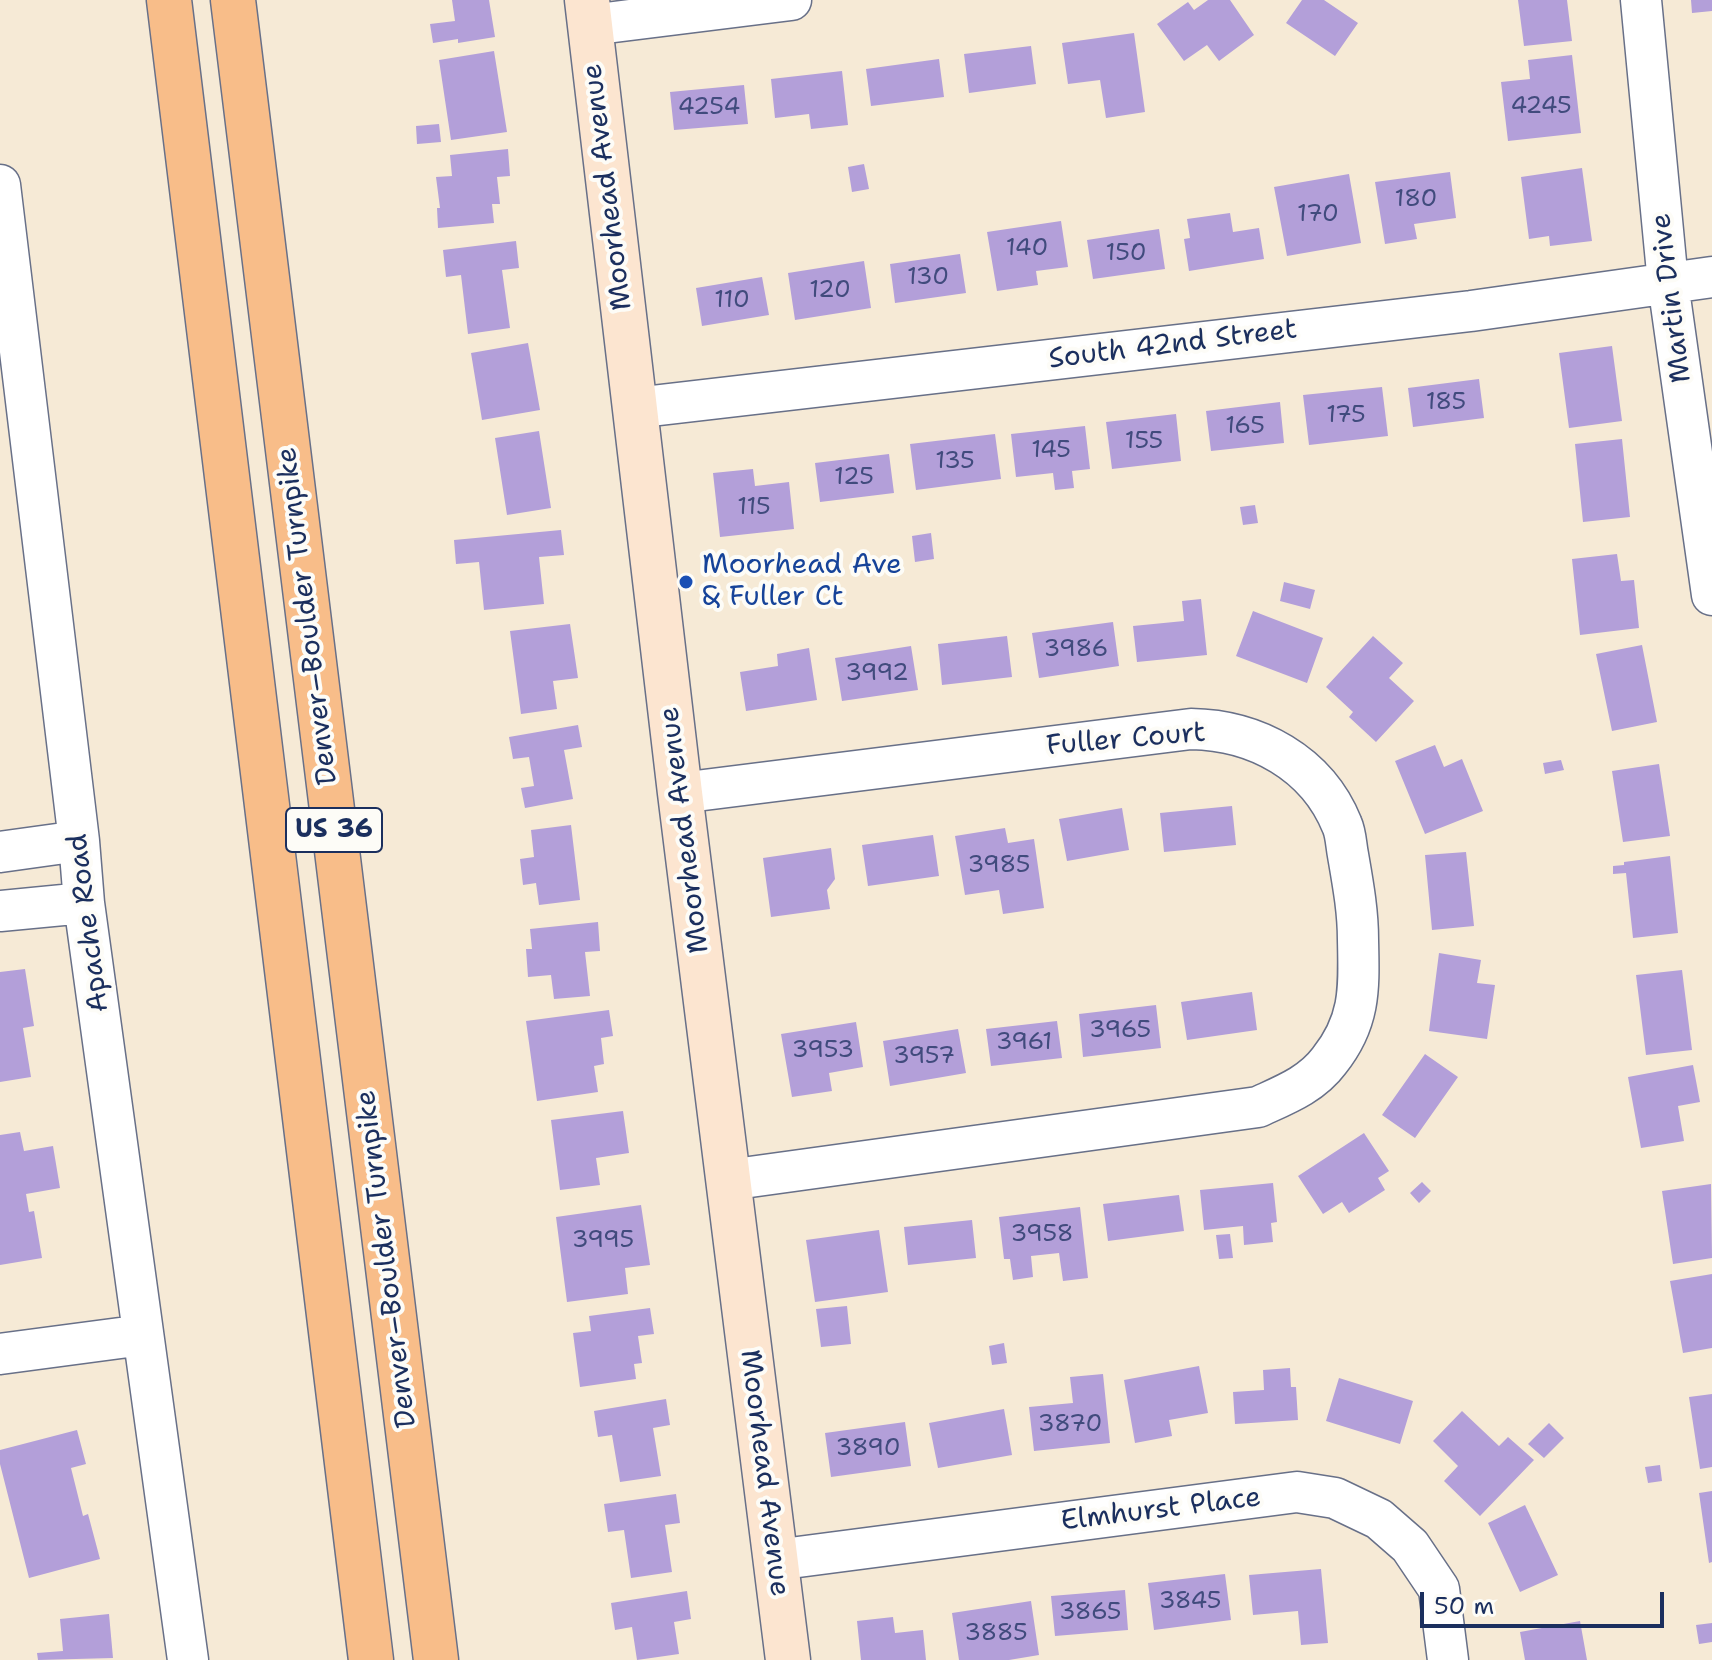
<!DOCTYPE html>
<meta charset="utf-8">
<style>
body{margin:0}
#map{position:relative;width:1712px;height:1660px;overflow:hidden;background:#f6ead6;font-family:"Shantell Sans",sans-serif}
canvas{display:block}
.scale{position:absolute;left:1420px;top:1592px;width:244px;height:36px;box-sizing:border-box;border:4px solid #1b2f5e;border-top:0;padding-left:10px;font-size:24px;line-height:28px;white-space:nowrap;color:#1b2f5e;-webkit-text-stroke:6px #fdfcf7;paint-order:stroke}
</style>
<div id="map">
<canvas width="1712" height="1660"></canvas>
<div class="scale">50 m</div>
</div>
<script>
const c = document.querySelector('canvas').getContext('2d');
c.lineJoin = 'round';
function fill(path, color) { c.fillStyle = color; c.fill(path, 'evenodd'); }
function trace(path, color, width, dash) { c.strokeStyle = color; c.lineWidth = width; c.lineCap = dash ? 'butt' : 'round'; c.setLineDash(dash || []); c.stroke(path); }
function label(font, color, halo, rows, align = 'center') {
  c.font = font + ' "Shantell Sans",sans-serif'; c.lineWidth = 8; c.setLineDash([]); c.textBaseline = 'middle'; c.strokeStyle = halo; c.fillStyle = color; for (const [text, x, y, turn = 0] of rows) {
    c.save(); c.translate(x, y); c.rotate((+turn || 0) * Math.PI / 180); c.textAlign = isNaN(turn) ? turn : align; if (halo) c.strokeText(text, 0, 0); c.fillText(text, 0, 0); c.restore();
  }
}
fill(new Path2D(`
 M452 0H489L495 37 458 43V39L433 43 430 24 455 21Z
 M1208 0H1230L1254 35 1219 61 1207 45 1184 61 1157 24 1188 2 1194 10Z
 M1302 0H1324L1358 23 1335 56 1286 23Z
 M1518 0H1567L1572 41 1524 46Z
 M1691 0H1712V11L1692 13Z
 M1134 33 1145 112 1106 118 1100 80 1068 84 1062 43Z
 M1031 46 1036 84 969 93 964 54Z
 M494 51 507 132 451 140 439 60Z
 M1572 55 1581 133 1508 141 1501 82 1530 79 1528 60Z
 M939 59 944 97 871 106 866 69Z
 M842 71 848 125 811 129 809 114 775 118 771 79Z
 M744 85 748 124 674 130 670 92Z
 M439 124 441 142 417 144 416 126Z
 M508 149 510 176 497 177 500 204H492L494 223 438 228 437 208H440L436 177 452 176 450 155Z
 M864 164 869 189 852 192 848 167Z
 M1582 168 1592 241 1550 246 1549 236 1529 239 1521 177Z
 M1450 172 1456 218 1414 224 1417 239 1385 244 1375 182Z
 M1349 174 1361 243 1287 256 1274 187Z
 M1230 213 1233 232 1259 228 1264 259 1189 271 1184 239 1190 238 1187 219Z
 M1061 221 1068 267 1036 271 1038 285 997 291 987 232Z
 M1159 229 1165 269 1093 279 1087 240Z
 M516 241 519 268 502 270 510 328 468 334 461 275 446 277 443 250Z
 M960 254 966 293 895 303 890 264Z
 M864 261 871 308 795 320 788 273Z
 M762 277 769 315 702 326 696 288Z
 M528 343 540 410 482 420 471 353Z
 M1612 346 1622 421 1569 428 1559 353Z
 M1479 379 1484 418 1413 427 1408 388Z
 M1382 387 1388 436 1309 445 1303 395Z
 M1280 402 1284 443 1211 451 1206 411Z
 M1176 414 1181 461 1112 469 1106 422Z
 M1085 426 1090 469 1072 471 1074 488 1055 490 1053 473 1016 477 1011 434Z
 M539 431 551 508 507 515 495 438Z
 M995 434 1001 479 916 490 910 444Z
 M1622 439 1630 517 1583 522 1575 444Z
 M889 454 894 493 820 502 815 463Z
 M753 469 755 486 789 482 794 529 720 537 713 473Z
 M1255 505 1258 523 1243 525 1240 507Z
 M561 530 564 555 539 557 544 604 484 610 479 562 456 564 454 540Z
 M931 533 934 559 915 562 912 536Z
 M1617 554 1621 581 1634 580 1639 628 1580 635 1572 559Z
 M1284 582 1315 590 1310 609 1280 601Z
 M1201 599 1207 655 1137 662 1133 626 1184 621 1182 601Z
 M1253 611 1323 638 1307 683 1236 656Z
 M1113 622 1119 666 1039 678 1032 633Z
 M570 624 578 678 553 681 557 709 521 714 510 631Z
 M1007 636 1012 677 942 685 938 644Z
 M1373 636 1403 663 1389 678 1414 701 1376 742 1349 717 1353 712 1326 687Z
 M1642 645 1657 722 1612 731 1596 654Z
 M911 646 918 690 842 701 835 658Z
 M809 648 817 700 746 711 740 672 778 666 777 654Z
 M578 725 582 747 564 750 573 799 525 808 521 788 534 786 529 757 513 759 509 737Z
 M1435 745 1444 767 1462 759 1483 811 1425 834 1395 761Z
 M1561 760 1564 770 1545 774 1543 763Z
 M1659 764 1670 836 1623 842 1612 771Z
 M1232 806 1236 845 1164 852 1160 813Z
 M1122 808 1129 850 1067 861 1059 819Z
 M571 825 580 900 539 905 536 883 523 885 520 859 534 857 531 830Z
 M1005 828 1008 843 1034 839 1044 908 1003 914 999 890 965 895 955 836Z
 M933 835 939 876 868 886 862 845Z
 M831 848 835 879 827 890 830 909 771 917 763 858Z
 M1466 852 1474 926 1432 930 1425 855Z
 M1670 856 1678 933 1633 938 1626 873 1613 874V866L1624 865V862Z
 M598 922 600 951 585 952 590 996 554 999 551 975 528 977 526 949H532L530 929Z
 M1439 953 1481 960 1477 983 1495 985 1487 1039 1429 1031Z
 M25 969 34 1026 23 1028 31 1077 0 1082V972Z
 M1682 970 1692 1050 1646 1055 1636 975Z
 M1252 992 1257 1030 1187 1040 1181 1002Z
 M1156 1005 1161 1048 1083 1057 1079 1014Z
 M609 1010 613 1036 601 1038 604 1064 594 1066 598 1092 537 1101 526 1021Z
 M1057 1021 1062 1058 991 1066 986 1029Z
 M856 1022 863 1067 829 1073 832 1091 792 1097 781 1034Z
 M958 1029 966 1073 890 1086 883 1041Z
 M1425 1054 1458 1077 1415 1138 1382 1115Z
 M1693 1065 1700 1102 1678 1106 1684 1141 1641 1148 1628 1077Z
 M623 1111 629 1153 596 1158 600 1185 560 1190 551 1120Z
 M20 1132 24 1151 53 1146 60 1188 26 1194 29 1212 34 1211 42 1258 0 1265V1135Z
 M1364 1133 1389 1171 1378 1178 1385 1190 1349 1213 1342 1202 1323 1214 1298 1176Z
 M1422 1182 1431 1191 1419 1203 1410 1193Z
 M1273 1183 1277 1222 1271 1223 1273 1242 1244 1245 1243 1226 1204 1230 1200 1190Z
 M1711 1184 1712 1258 1673 1264 1662 1191Z
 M1179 1195 1184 1231 1108 1241 1103 1204Z
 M641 1205 650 1265 625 1268 628 1294 567 1302 556 1217Z
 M1080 1207 1088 1278 1063 1281 1059 1253 1031 1256 1033 1277 1013 1280 1010 1259H1004L999 1217Z
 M972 1220 976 1258 908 1265 904 1227Z
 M879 1230 888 1292 815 1302 806 1240Z
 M1230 1234 1233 1258 1219 1259 1216 1235Z
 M1712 1274V1348L1683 1353 1670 1281Z
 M847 1306 851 1344 821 1347 816 1309Z
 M650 1308 654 1334 638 1336 642 1363 634 1364 636 1379 580 1387 573 1333 591 1331 589 1316Z
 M1004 1343 1007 1363 992 1365 989 1346Z
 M1199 1366 1208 1413 1169 1420 1172 1436 1135 1443 1124 1380Z
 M1290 1368 1291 1387H1296L1298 1420 1235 1424 1233 1392 1264 1390 1263 1370Z
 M1103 1374 1110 1443 1034 1451 1029 1407 1073 1403 1070 1377Z
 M1339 1378 1413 1401 1400 1444 1326 1421Z
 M1712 1394V1467L1700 1469 1689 1397Z
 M666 1399 670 1425 653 1428 661 1476 620 1482 612 1435 598 1437 594 1411Z
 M1004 1409 1012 1455 938 1468 929 1423Z
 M1462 1411 1499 1446 1508 1437 1534 1460 1480 1516 1444 1481 1458 1466 1433 1441Z
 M905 1422 911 1466 831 1477 825 1433Z
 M1549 1423 1564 1438 1544 1458 1528 1444Z
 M77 1430 86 1464 71 1468 83 1516 88 1514 100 1559 29 1578 0 1464V1450Z
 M1660 1465 1662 1481 1648 1483 1645 1467Z
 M1712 1491V1562L1709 1563 1699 1493Z
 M676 1494 680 1523 665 1525 672 1572 631 1578 624 1530 608 1532 604 1504Z
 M1525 1505 1558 1575 1520 1592 1488 1523Z
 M1321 1569 1328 1643 1301 1645 1298 1611 1253 1615 1249 1575Z
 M1225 1574 1231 1620 1154 1630 1148 1583Z
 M1125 1590 1128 1630 1055 1636 1051 1596Z
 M687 1591 691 1619 674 1622 679 1654 637 1660 632 1627 615 1630 611 1603Z
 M1031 1601 1039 1655 1009 1660H959L952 1613Z
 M109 1614 113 1658 38 1660 37 1653 63 1651 60 1619Z
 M893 1617 895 1633 923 1630 926 1660H861L857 1621Z
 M1580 1621 1587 1660H1525L1520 1632Z
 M1712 1623V1642L1699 1644 1696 1625Z`), '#b39fd9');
const street = new Path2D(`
 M1641 0 1668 283 1712 595
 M590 25 791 0
 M0 185 79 841 84 903 188 1660
 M634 408 1471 311 1712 277
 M680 793 1191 729C1256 730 1317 763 1342 825 1346 834 1346 845 1348 855 1353 884 1358 911 1358 940 1359 988 1361 1021 1329 1061 1311 1085 1284 1095 1258 1107L728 1180
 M0 852 79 841
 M0 911 84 903
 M0 1354 143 1335
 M775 1560 1297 1492 1335 1498 1379 1519 1410 1546 1439 1589 1448 1660`);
const secondary = new Path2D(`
 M587 0 680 793 788 1660`);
const highway = new Path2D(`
 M169 0 371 1660
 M233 0 436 1660`);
trace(street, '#687088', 43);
trace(secondary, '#687088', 47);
trace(highway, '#687088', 47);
trace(street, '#fff', 40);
trace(secondary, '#fce5d0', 44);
trace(highway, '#f8bd89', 44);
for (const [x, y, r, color] of [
 [686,582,8,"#1a4fb4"]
]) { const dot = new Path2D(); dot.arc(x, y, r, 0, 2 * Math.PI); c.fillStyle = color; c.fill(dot); trace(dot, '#fdfcf7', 3); }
label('24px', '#414b7d', null, [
 ["4245",1541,107],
 ["4254",709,108],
 ["180",1416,200],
 ["170",1318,215],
 ["140",1027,249],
 ["150",1126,254],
 ["130",928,278],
 ["120",830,291],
 ["110",732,301],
 ["185",1446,403],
 ["175",1346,416],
 ["165",1245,427],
 ["155",1144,442],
 ["145",1051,451],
 ["135",955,462],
 ["125",854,478],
 ["115",754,508],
 ["3986",1076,650],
 ["3992",877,674],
 ["3985",999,866],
 ["3965",1120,1031],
 ["3961",1024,1043],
 ["3953",823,1051],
 ["3957",924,1057],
 ["3958",1042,1235],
 ["3995",603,1241],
 ["3870",1070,1425],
 ["3890",868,1449],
 ["3845",1190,1602],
 ["3865",1090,1613],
 ["3885",996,1634]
]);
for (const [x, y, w] of [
 [334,830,96]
]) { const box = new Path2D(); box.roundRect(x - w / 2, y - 22, w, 44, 6); c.fillStyle = '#fdfcf7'; c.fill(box); trace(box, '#1b2f5e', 2); }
label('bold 26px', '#1b2f5e', null, [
 ["US 36",334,830]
]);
label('28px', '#1b2f5e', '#fdfcf7', [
 ["Moorhead Avenue",608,187,-97],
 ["Martin Drive",1672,298,-97],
 ["South 42nd Street",1173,345,-7],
 ["Denver–Boulder Turnpike",308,616,-97],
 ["Fuller Court",1126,740,-5],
 ["Moorhead Avenue",685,830,-97],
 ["Apache Road",89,923,-97],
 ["Denver–Boulder Turnpike",387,1259,-97],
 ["Moorhead Avenue",764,1473,83],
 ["Elmhurst Place",1161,1510,-7]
]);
label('28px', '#164399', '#fdfcf7', [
 ["Moorhead Ave",702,566],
 ["& Fuller Ct",702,598]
], 'left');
</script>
